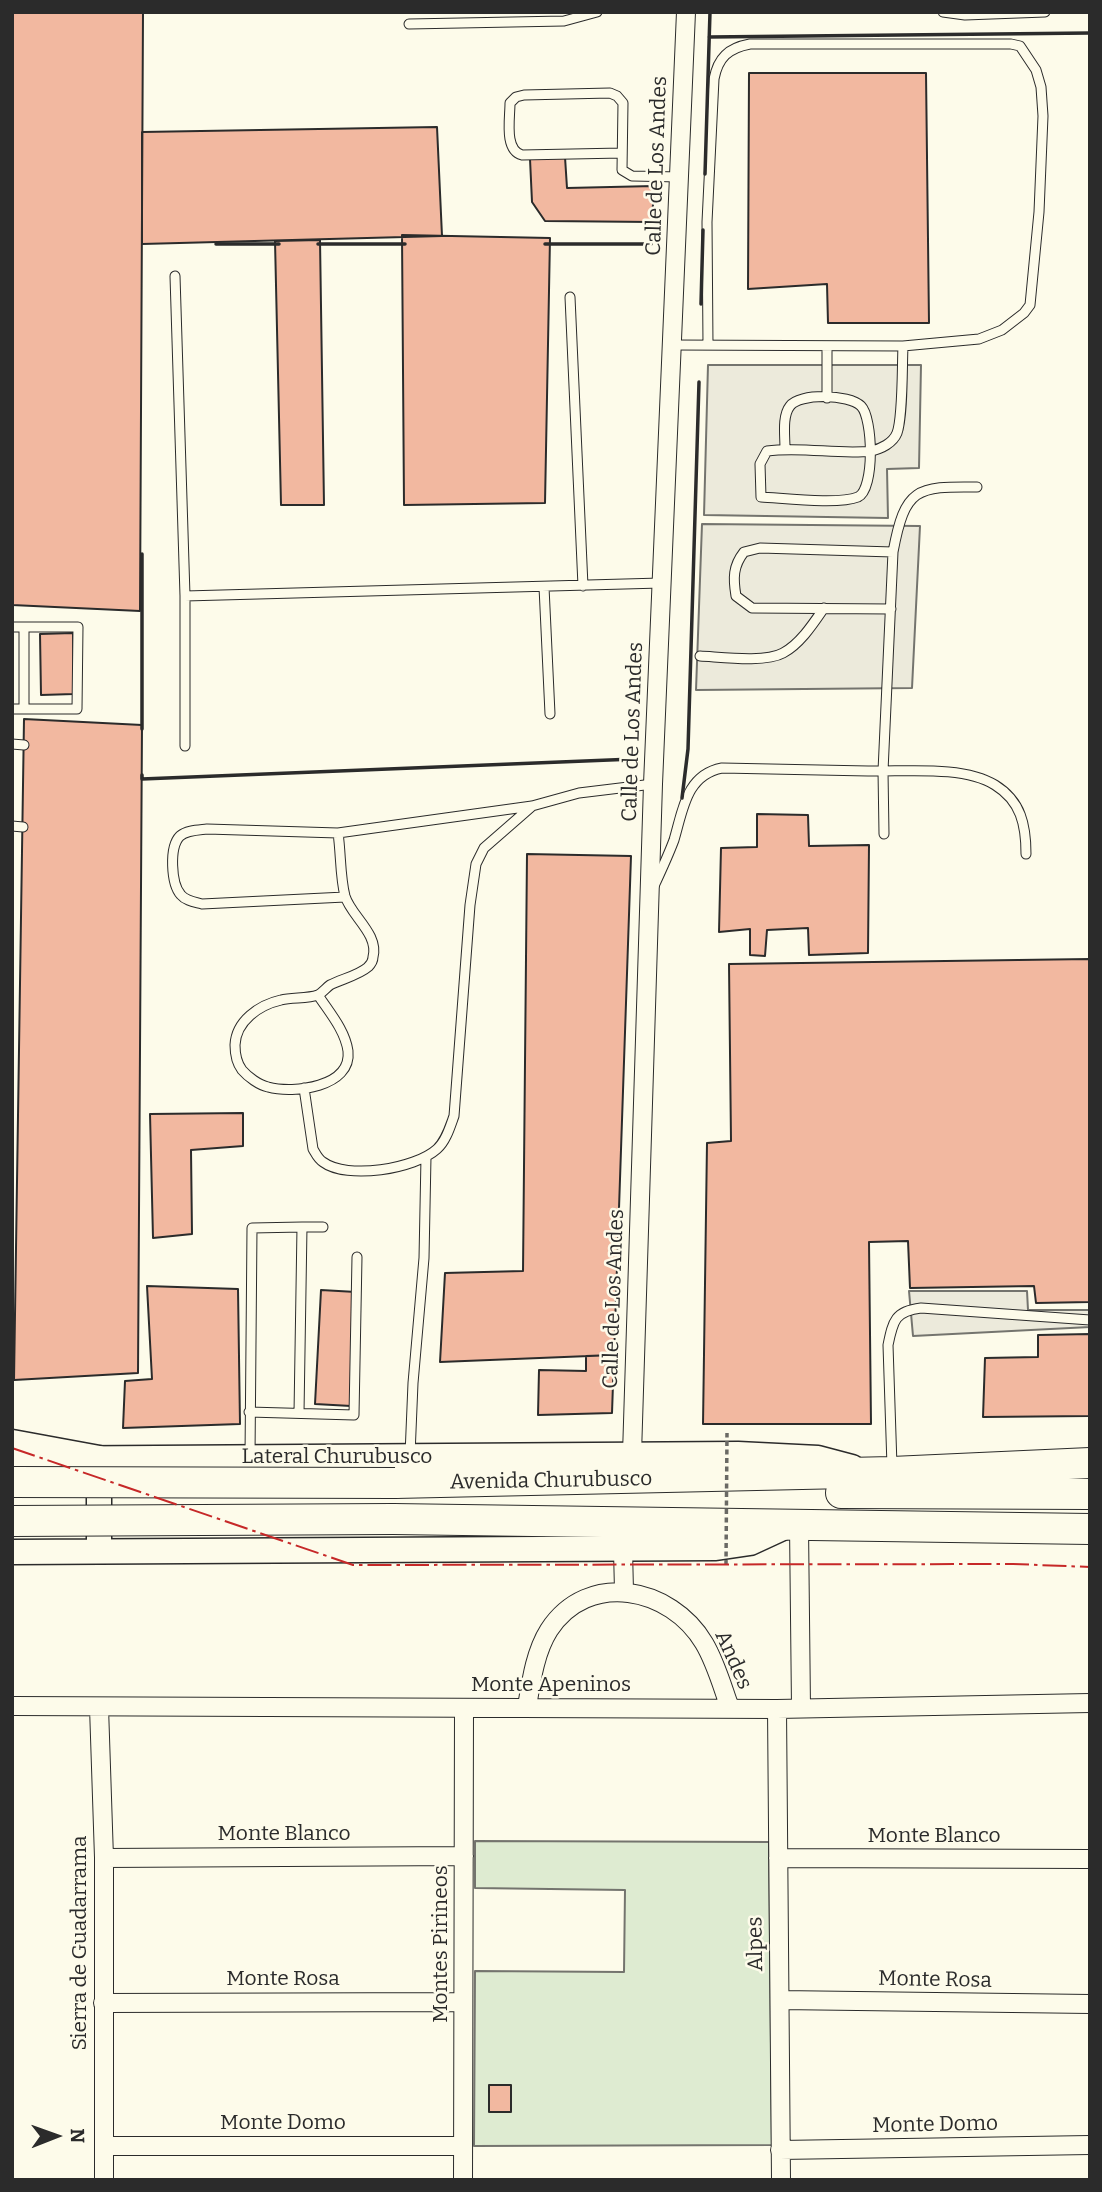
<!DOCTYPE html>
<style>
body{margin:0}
#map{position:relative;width:1102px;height:2192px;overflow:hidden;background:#fdfbea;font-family:Bitter,serif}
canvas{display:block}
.frame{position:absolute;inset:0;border:14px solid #2b2b2b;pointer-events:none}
.north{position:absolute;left:21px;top:2101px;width:70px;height:70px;-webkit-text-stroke:5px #fdfbea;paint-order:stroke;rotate:89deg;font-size:19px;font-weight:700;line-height:28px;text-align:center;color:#2b2b2b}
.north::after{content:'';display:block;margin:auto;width:24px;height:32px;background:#2b2b2b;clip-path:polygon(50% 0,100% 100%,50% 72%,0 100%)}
</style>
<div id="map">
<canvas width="1102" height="2192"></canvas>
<div class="frame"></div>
<div class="north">N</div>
</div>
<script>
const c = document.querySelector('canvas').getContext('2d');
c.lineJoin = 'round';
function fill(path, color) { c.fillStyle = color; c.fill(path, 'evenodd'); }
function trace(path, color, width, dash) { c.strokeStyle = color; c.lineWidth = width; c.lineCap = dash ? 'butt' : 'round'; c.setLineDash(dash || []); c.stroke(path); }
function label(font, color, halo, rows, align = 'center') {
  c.font = font + ' Bitter,serif'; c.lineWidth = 5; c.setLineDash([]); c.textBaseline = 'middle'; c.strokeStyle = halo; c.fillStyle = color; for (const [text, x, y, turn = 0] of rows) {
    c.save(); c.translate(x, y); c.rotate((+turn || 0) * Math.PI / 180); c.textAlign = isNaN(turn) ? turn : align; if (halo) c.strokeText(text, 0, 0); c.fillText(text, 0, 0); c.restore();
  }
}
const green = new Path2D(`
 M475 1841 769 1842 772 2145 474 2146 475 1971 624 1972 625 1890 475 1888Z`);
fill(green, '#deebd1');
trace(green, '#74746e', 2);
const parking = new Path2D(`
 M708 365H921L919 468 887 469 888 518 704 515Z
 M702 524 920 526 912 688 696 690Z
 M909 1291H1027L1028 1310H1090V1327L913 1336Z`);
fill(parking, '#eceadb');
trace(parking, '#74746e', 2);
const building = new Path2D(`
 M13 12H143L140 611 12 605Z
 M749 73H926L929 323H828L827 284 748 289Z
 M437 127 442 236 142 244V132Z
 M565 157 567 188 654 186 652 222 545 221 532 202 530 159Z
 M402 235 550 238 545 503 404 505Z
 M320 240 324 505H281L275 241Z
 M73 633 74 694 41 695 40 634Z
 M24 719 142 725 138 1373 14 1380Z
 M757 814 808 815 809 846 869 845 868 953 809 955 808 928 767 930 765 956 750 955V929L719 932 721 848 757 847Z
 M527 854 631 856 614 1355 440 1362 445 1273 523 1271Z
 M1090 959V1302L1036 1303 1034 1286 910 1288 908 1241 869 1242 871 1424H703L707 1143 731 1141 729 964Z
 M243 1113V1146L191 1150 192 1234 153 1238 150 1114Z
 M147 1286 238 1289 240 1424 123 1428 125 1381 152 1379Z
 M321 1290 356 1292 351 1406 315 1404Z
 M1090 1334V1416L983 1417 985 1358 1038 1357V1335Z
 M614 1355 612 1413 538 1415 539 1370 586 1371V1356Z
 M489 2085H511V2112H489Z`);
fill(building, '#f2b8a0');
trace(building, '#2b2b2b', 2);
const lane = new Path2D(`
 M943 12 965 15 1045 12
 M409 24 564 21 597 12
 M622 153 522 155C504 150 510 119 510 103L516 97 524 95 610 93 617 96 623 103 622 170 632 176 680 177
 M175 276 185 596V746
 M570 297 583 586
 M674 345 903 346 979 339 1002 330 1024 313 1030 305 1039 212 1043 116 1041 87 1036 70 1020 46 1011 44H750C728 48 718 58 714 79L707 222 708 345
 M827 346V398
 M785 448C785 436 782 416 790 406 799 393 849 394 861 406 873 418 875 489 858 497 838 505 783 498 761 497L760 464 767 451C802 446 839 455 871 451 881 449 893 443 897 433 903 417 902 366 903 346
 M544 587 550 714
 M185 596 661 583
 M891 609 752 608 736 596C733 578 733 566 744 552L760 548 893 552
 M12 627H78L77 709H12
 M24 627V709
 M700 656C721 657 765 663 783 653 800 644 813 624 824 608
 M12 744 24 745
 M12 826 23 827
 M884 834 883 771 893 552C905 488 916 486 977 487
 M654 886C661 871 668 856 674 840 683 810 686 775 722 768 771 769 819 770 868 771 904 772 963 765 995 785 1021 801 1026 825 1026 854
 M345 897 202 904C195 902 186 901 181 895 171 884 169 847 180 836 187 830 199 830 207 829L338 833 532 806 579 793 653 784
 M318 995C329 1012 345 1030 348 1051 352 1087 294 1094 268 1087 259 1085 248 1077 242 1070 236 1062 235 1054 235 1045 236 1021 259 1005 281 1000 292 997 307 999 318 995 322 993 326 988 330 985 342 979 359 975 368 967 371 964 373 961 373 957 379 934 351 916 345 896 340 877 341 853 338 833
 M304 1088 313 1149C316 1154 318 1159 323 1162 347 1180 415 1169 437 1149 446 1141 450 1127 454 1116L470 905 476 864 484 848 531 807
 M249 1412 354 1415 357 1257
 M299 1413 302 1227H323
 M410 1455 413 1383 424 1258 426 1157
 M250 1456 252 1228 302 1227
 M892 1466 888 1345C893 1321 895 1311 921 1308L1090 1320`);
const street = new Path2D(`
 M632 1454 653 784 686 12
 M799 1526 801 1708
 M623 1550 624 1591
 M12 1706 777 1709 1090 1703
 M99 1707 104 1858V2180
 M527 1707C531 1682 535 1652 549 1630 588 1570 671 1587 704 1643 716 1663 722 1686 730 1708
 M777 1709 781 2180
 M104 1858 464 1856
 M778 1858 1090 1859
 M780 2000 1090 2004
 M103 2003 463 2002
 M104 2146H463
 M780 2150 1090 2145
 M463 2180 464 1708`);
const secondary = new Path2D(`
 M12 1459 738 1454 818 1458 852 1467
 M99 1464V1540
 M12 1552 716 1548 750 1543 789 1525`);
const primary = new Path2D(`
 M12 1443 99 1459`);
const highway = new Path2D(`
 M395 1483 892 1472 1090 1463
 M841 1493 1090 1494
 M393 1519 1090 1529`);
trace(lane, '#2b2b2b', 11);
trace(street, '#2b2b2b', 20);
trace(secondary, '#2b2b2b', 27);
trace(primary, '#2b2b2b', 29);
trace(highway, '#2b2b2b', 32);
trace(lane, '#fdfbea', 9);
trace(street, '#fdfbea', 18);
trace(secondary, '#fdfbea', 24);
trace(primary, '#fdfbea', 26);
trace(highway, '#fdfbea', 30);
const highwayBridge = new Path2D(`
 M12 1482 395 1483
 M12 1521 393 1519`);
trace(highwayBridge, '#2b2b2b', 32, []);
trace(new Path2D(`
 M726 1565 727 1433`), '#6a6964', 3.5, [5, 3.5]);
trace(highwayBridge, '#fdfbea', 30);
trace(new Path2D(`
 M709 37 1090 33
 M705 174 710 12
 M216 244H279
 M318 244H405
 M545 244H651
 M701 304 703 230
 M142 554V729
 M142 775V779L634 759
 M682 798 688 749 699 382`), '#2b2b2b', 3.5);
trace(new Path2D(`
 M12 1448 353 1565 1013 1564 1090 1567`), '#c62828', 2, [24, 5, 3.5, 5]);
label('21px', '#2b2b2b', '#fdfbea', [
 ["Calle de Los Andes",657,166,-88],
 ["Calle de Los Andes",633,732,-88],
 ["Calle de Los Andes",614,1299,-88],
 ["Lateral Churubusco",337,1457],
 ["Avenida Churubusco",551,1481,-1],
 ["Andes",733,1660,66],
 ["Monte Apeninos",551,1685],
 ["Monte Blanco",284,1834],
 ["Monte Blanco",934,1836],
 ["Sierra de Guadarrama",80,1943,-90],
 ["Montes Pirineos",441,1944,-90],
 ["Alpes",756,1944,-91],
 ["Monte Rosa",283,1979],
 ["Monte Rosa",935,1980,1],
 ["Monte Domo",283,2123],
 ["Monte Domo",935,2125,-1]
]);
</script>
